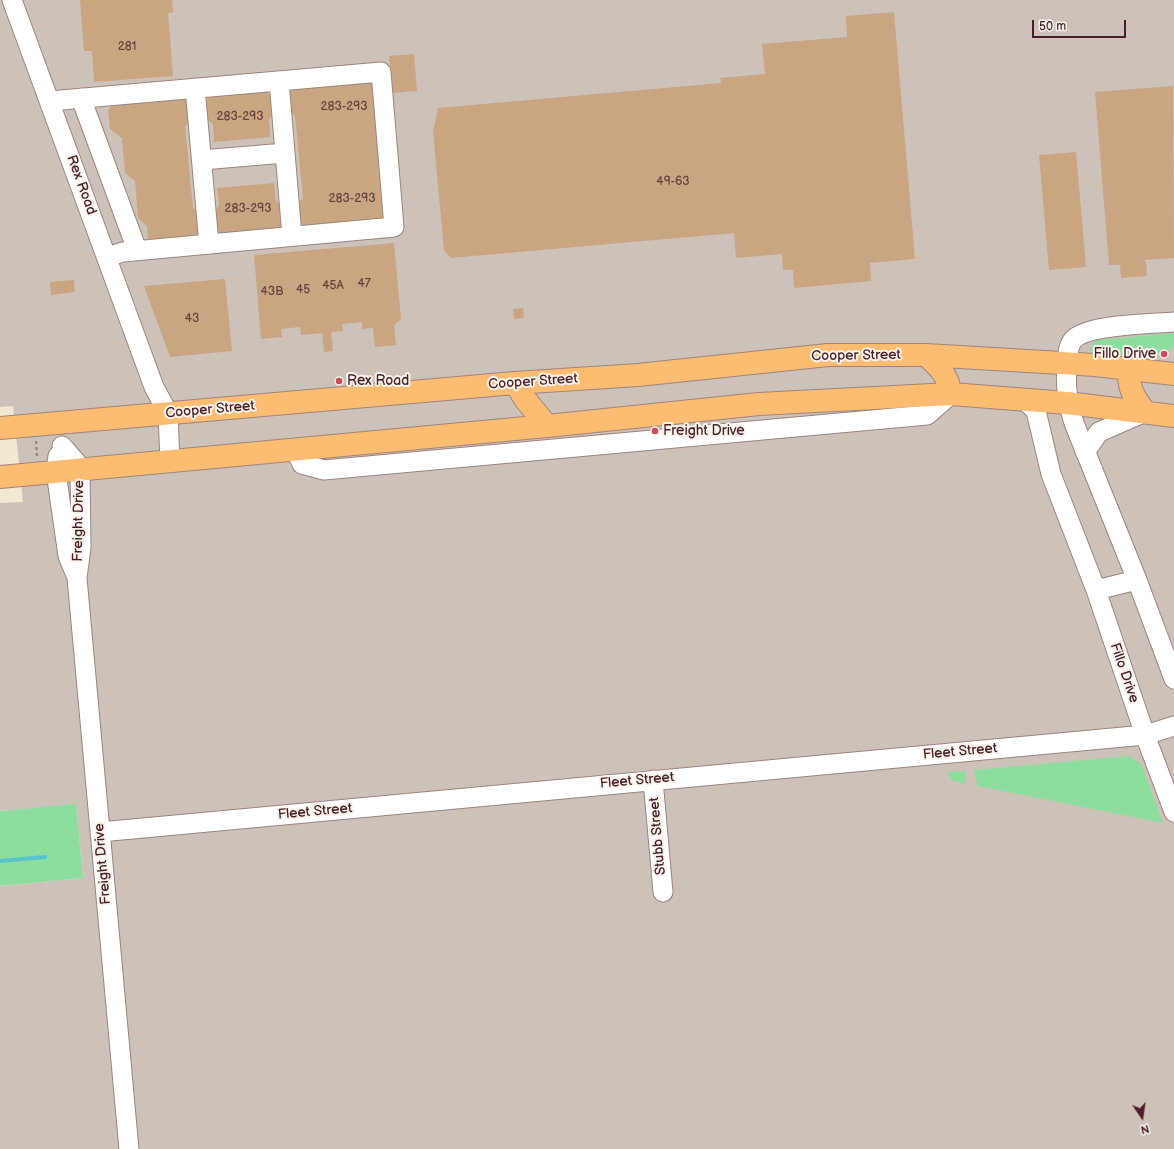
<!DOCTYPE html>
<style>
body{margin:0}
#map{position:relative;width:1174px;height:1149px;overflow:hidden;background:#f2e9d2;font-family:"Balsamiq Sans",sans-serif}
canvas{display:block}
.north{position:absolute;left:1122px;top:1097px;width:40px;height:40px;-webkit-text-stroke:3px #f7f3e8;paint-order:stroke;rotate:167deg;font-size:11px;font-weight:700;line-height:16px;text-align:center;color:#4a1f2b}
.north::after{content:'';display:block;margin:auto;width:14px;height:18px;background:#4a1f2b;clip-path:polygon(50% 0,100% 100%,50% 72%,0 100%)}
.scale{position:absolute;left:1032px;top:20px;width:94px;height:18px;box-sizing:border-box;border:2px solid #4a1f2b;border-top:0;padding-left:5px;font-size:12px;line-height:14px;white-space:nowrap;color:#4a1f2b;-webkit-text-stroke:3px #f7f3e8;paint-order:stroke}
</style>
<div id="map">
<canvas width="1174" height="1149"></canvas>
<div class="north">N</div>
<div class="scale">50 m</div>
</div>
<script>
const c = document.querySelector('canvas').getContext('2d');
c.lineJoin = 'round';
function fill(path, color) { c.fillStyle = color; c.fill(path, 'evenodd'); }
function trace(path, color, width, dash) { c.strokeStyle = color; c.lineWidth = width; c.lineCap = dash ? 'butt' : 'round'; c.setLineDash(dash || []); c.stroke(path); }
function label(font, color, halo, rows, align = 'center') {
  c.font = font + ' "Balsamiq Sans",sans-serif'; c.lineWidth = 4; c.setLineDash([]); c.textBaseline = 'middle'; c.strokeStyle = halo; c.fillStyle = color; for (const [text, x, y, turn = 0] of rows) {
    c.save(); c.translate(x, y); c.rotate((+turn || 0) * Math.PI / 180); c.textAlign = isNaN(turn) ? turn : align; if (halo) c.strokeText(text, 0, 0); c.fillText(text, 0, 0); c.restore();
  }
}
fill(new Path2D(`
 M0 0H1174V1149H0V886L83 878 76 805 0 811V503L23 502 13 406 0 407Z`), '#cdc2b9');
fill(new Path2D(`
 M1174 333V345L1166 355 1148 353V356L1110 357 1093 355 1090 350 1092 344 1098 340Z
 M1129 756 1141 764 1163 823 978 786 974 770Z
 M965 771 966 784 951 780 948 772Z
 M76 804 83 878 0 886V811Z`), '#8dde9e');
trace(new Path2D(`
 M0 861 45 857`), '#58c5ce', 4);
fill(new Path2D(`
 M80 0H172L173 12 168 13 173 76 94 82 92 51H84Z
 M894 12 915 259 870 263 871 281 794 288 793 270H783L782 254 736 258 734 233 451 258 444 250 433 132 438 108 721 83 720 78 765 74 762 44 847 37 846 16Z
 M414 54 417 91 393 93 389 56Z
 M369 82 375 87 378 116 375 117 379 173 381 185H383L386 214 381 220 305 226 299 221 298 203 303 198 295 116 290 112 288 94 293 89Z
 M1173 86 1174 258 1144 260 1146 262 1147 276 1121 278 1120 265H1109L1095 92Z
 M266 91 271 96 273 114 269 119 270 137 214 142 213 124 207 120 205 102 210 96Z
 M183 99 188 103 190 121 185 126 191 188 193 208 198 212 199 231 195 236 148 240 147 226 138 218 135 181 125 173 122 138 110 129 108 110 112 105Z
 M1076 152 1086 267 1049 270 1039 155Z
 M274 183 276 201 281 205 283 223 278 229 222 234 216 229 215 211 219 205 217 188Z
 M394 243 401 319 394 325 396 345 375 347 373 328 362 329V322L342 324 343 331 331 332 333 351 324 352 322 333 301 335 300 327 281 329 282 337 261 339 254 255Z
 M225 279 232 351 170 357 144 286Z
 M74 280 75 292 51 295 50 282Z
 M523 308 524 318 514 319 513 309Z`), '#caa581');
const minor = new Path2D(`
 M12 0 154 387 168 413 170 462
 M279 81 292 236
 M195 88 209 244
 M81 98 137 250
 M50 101 381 72 394 227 123 252 107 257
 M202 160 285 153
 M1174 322C1152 324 1087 324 1073 340 1067 347 1068 358 1067 366 1065 387 1068 403 1074 423L1137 580 1174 679
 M1025 400 1036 411 1051 474 1096 590 1145 735 1174 812
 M62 446 76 462 80 470 81 547 77 578 129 1149
 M295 449 302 464 324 470 927 415 951 394
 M1085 452 1099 432 1145 412
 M58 456 56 472 68 556 76 575
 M1096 590 1137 580
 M653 780 663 892
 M100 832 1145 735 1174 726`);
const major = new Path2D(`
 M926 355C941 369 947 374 951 394
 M1135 369 1129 375C1129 391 1136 400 1145 412
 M515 383 525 399 547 426
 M0 428 515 383 638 375 828 355H926L1095 365 1174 374
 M0 477 547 426 759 404 951 394 1067 403 1174 416`);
trace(minor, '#9e847e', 21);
trace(major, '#9e847e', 24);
trace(new Path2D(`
 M36 441 37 457`), '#9e847e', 2.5, [3, 3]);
trace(minor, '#fff', 19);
trace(major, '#fdbc70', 22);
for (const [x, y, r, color] of [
 [1164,354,4,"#d1495b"],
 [339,381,4,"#d1495b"],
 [655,431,4,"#d1495b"]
]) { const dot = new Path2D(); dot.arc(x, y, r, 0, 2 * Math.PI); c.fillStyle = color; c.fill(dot); trace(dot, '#f7f3e8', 1.5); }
label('12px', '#6a4040', null, [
 ["281",127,47],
 ["283-293",344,107],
 ["283-293",240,117],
 ["49-63",673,182],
 ["283-293",352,199],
 ["283-293",248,209],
 ["47",364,284],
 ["45A",333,286],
 ["45",303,290],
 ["43B",272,292],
 ["43",192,319]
]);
label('14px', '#4a1f2b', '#f7f3e8', [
 ["Rex Road",81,185,70],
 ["Cooper Street",856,356,-1],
 ["Cooper Street",533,382,-4],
 ["Cooper Street",210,410,-5],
 ["Freight Drive",79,521,-89],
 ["Fillo Drive",1124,673,71],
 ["Fleet Street",960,752,-5],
 ["Fleet Street",637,781,-5],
 ["Fleet Street",315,812,-5],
 ["Stubb Street",658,836,-95],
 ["Freight Drive",103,864,-95]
]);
label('14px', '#4a1f2b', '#f7f3e8', [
 ["Fillo Drive",1156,354,"right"],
 ["Rex Road",347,381],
 ["Freight Drive",663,431]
], 'left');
</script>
